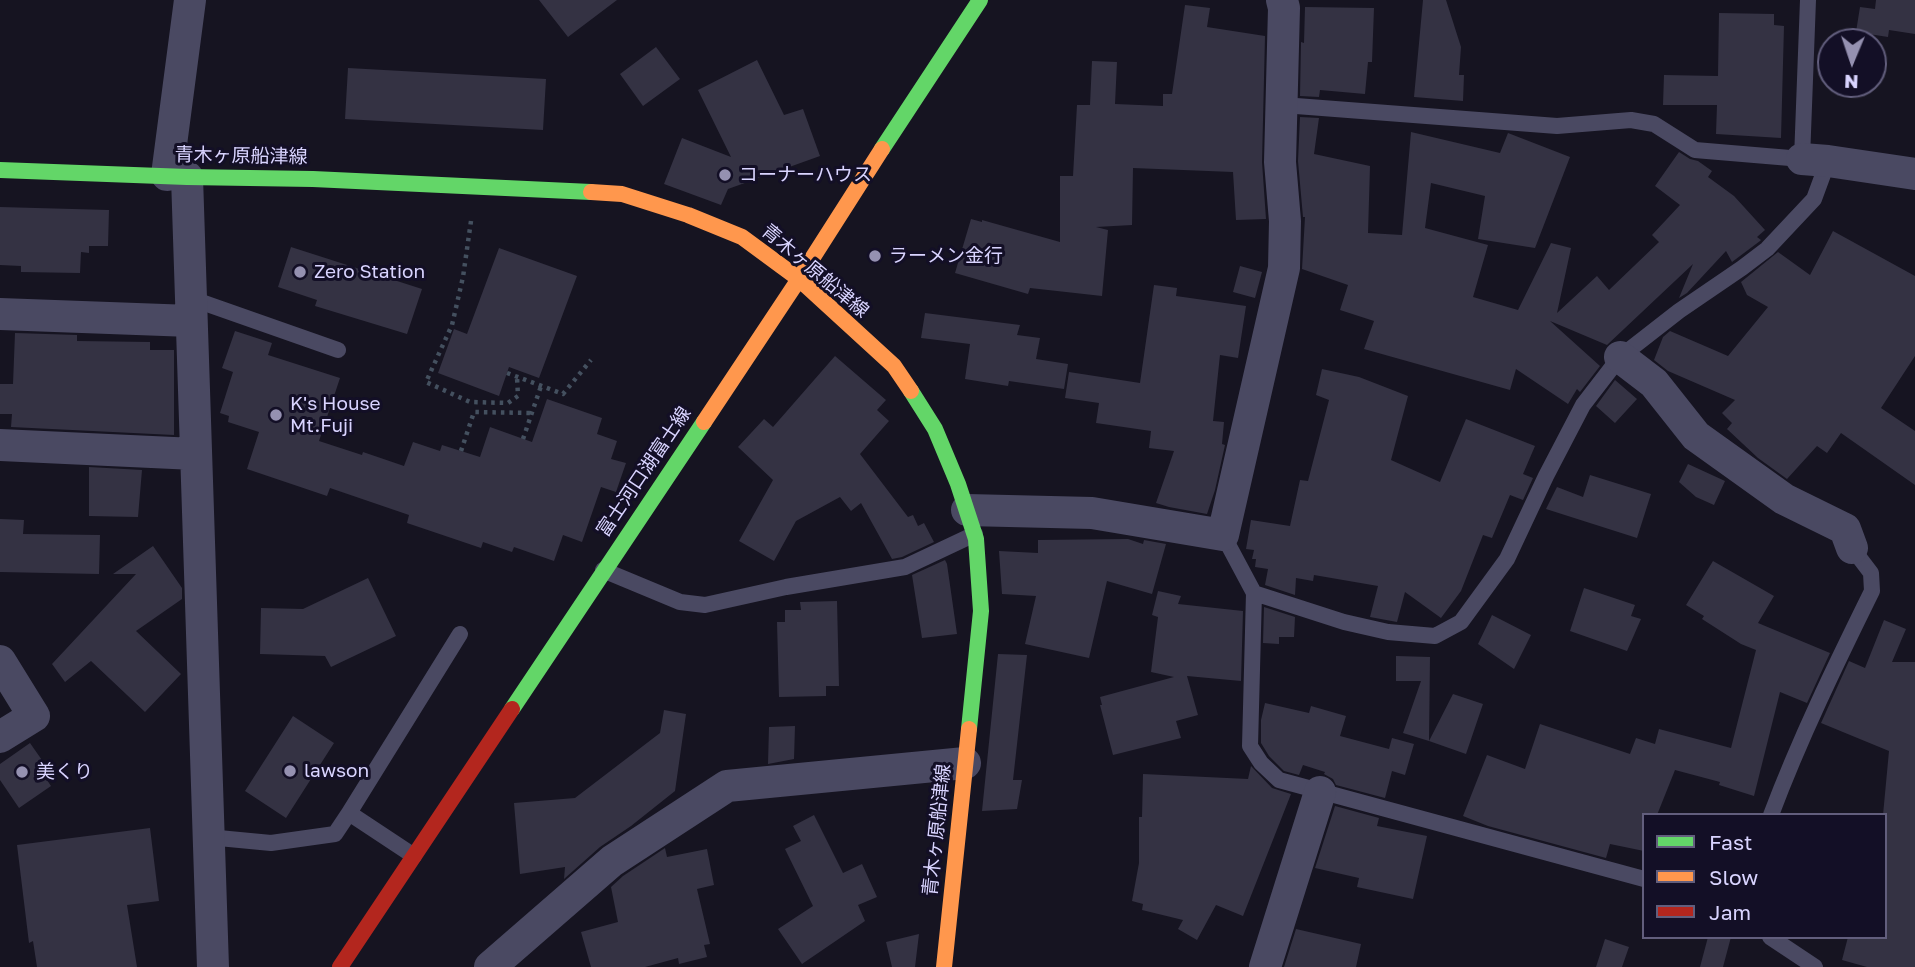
<!DOCTYPE html>
<meta charset="utf-8">
<style>
body{margin:0}
#map{position:relative;width:1915px;height:967px;overflow:hidden;background:#161421;font-family:"Golos Text",sans-serif}
canvas{display:block}
.legend{position:absolute;left:1642px;top:813px;width:245px;height:126px;box-sizing:border-box;background:#130f26;border:2px solid #625e7d;margin:0;padding:9px 12px;list-style:none;font-size:21px;color:#d9d4ff}
.legend li{display:flex;align-items:center;gap:14px;height:35px}
.legend b{width:35px;border:2px solid #625e7d}
.north{position:absolute;left:1817px;top:28px;width:70px;height:70px;box-sizing:border-box;background:#130f26;border:2px solid #625e7d;border-radius:50%;rotate:182deg;font-size:19px;font-weight:700;line-height:28px;text-align:center;color:#d9d4ff}
.north::after{content:'';display:block;margin:auto;width:24px;height:32px;background:#9591b1;clip-path:polygon(50% 0,100% 100%,50% 72%,0 100%)}
</style>
<div id="map">
<canvas width="1915" height="967"></canvas>
<ul class="legend">
<li><b style="height:9px;background:#63d668"></b>Fast</li>
<li><b style="height:9px;background:#ff974d"></b>Slow</li>
<li><b style="height:9px;background:#b3261e"></b>Jam</li>
</ul>
<div class="north">N</div>
</div>
<script>
const c = document.querySelector('canvas').getContext('2d');
c.lineJoin = 'round';
function fill(path, color) { c.fillStyle = color; c.fill(path, 'evenodd'); }
function trace(path, color, width, dash) { c.strokeStyle = color; c.lineWidth = width; c.lineCap = dash ? 'butt' : 'round'; c.setLineDash(dash || []); c.stroke(path); }
function label(font, color, halo, rows, align = 'center') {
  c.font = font + ' "Golos Text","Noto Sans JP",sans-serif'; c.lineWidth = 6; c.setLineDash([]); c.textBaseline = 'middle'; c.strokeStyle = halo; c.fillStyle = color; for (const [text, x, y, turn = 0] of rows) {
    c.save(); c.translate(x, y); c.rotate((+turn || 0) * Math.PI / 180); c.textAlign = isNaN(turn) ? turn : align; if (halo) c.strokeText(text, 0, 0); c.fillText(text, 0, 0); c.restore();
  }
}
fill(new Path2D(`
 M539 0H617L568 37Z
 M1423 0H1446L1461 47 1459 75H1464L1463 101 1414 97Z
 M1876 0H1915V34L1889 30 1888 37 1856 32 1860 7 1875 9Z
 M1185 5 1210 8 1207 27 1265 36 1262 162 1266 219 1236 220 1233 172 1133 168 1132 225 1096 227 1108 230 1102 296 1030 288 1028 294 955 273 971 219 982 222V220L1060 242V176H1073L1077 105H1090L1092 61 1117 62 1115 104 1163 106V94H1172Z
 M1305 7 1374 8 1372 62H1368L1365 94 1320 90 1319 97 1300 96 1301 42 1304 43Z
 M1719 13 1774 14V25L1784 26 1781 138 1716 134 1717 105H1663L1664 75 1718 76Z
 M656 47 680 79 643 106 620 74Z
 M757 60 784 115 803 109 820 156 728 189 721 205 664 184 682 138 731 157 698 90Z
 M348 68 546 79 543 130 345 119Z
 M1300 117 1319 118 1314 154 1370 166 1368 233 1402 235 1411 132 1500 153 1508 133 1570 157 1535 248 1478 239 1485 196 1431 183 1425 228 1488 245 1473 297 1518 310 1551 243 1571 248 1557 313 1597 276 1609 290 1659 242 1652 235 1680 205 1655 186 1679 152 1690 159 1698 161 1712 171 1708 177 1734 196 1765 230 1757 237 1761 240 1760 241 1732 262 1726 251 1687 293 1679 298 1693 264 1607 345 1550 321 1600 366 1580 392 1577 389 1568 404 1516 369 1510 390 1364 349 1374 321 1340 310 1348 285 1302 269 1305 217H1303L1298 161Z
 M0 207 109 210 108 246H89V253L81 252 80 273 21 272V266L0 265Z
 M1833 231 1915 276V356L1881 408 1915 431V485L1841 433 1827 453 1817 446 1787 479 1758 458 1727 429 1732 423 1722 413 1735 400 1668 371 1654 360 1663 337 1670 331 1728 356 1768 307 1747 295 1741 282 1778 252 1810 275Z
 M291 247 422 289 407 334 315 306 317 300 278 287Z
 M499 248 577 276 539 378 509 367 499 396 438 373 454 329 467 334Z
 M1240 266 1262 272 1255 298 1233 292Z
 M1154 285 1177 288 1176 296 1246 306 1238 358 1220 355 1213 421 1224 422 1222 444 1225 445 1215 490 1207 514 1169 507 1156 503 1174 451 1149 448 1151 431 1096 423 1099 403 1065 398 1069 372 1140 383Z
 M925 313 1020 325 1017 335 1040 338 1036 359 1068 364 1064 389 1009 381 1008 386 965 379 970 344 921 338Z
 M235 331 272 343 268 355 340 378 319 441 362 455 363 452 404 466 413 442 440 451 442 445 480 457 490 427 532 442 547 399 602 418 597 434 617 441 611 459 626 463 616 492 601 487 582 542 563 535 554 561 514 547 512 552 483 542 481 548 407 523 409 515 330 488 327 496 247 469 259 432 228 422 229 416 220 413 233 372 222 368Z
 M15 333 77 335V341L150 342V350H174V435L11 427 12 414H0V384H13Z
 M835 356 886 400 877 410 889 421 860 454 908 517 913 515 918 526 924 523 934 542 902 557 892 559 861 503 851 511 840 497 796 521 774 561 739 541 773 480 738 447 764 419 773 427Z
 M1322 369 1359 377 1408 396 1391 460 1440 482 1466 419 1535 446 1523 474 1533 478 1523 500 1510 495 1492 538 1483 535 1461 591 1441 618 1405 592 1397 622 1370 617 1378 586 1314 575 1313 581 1296 578 1295 595 1265 585 1268 569 1255 567 1256 559H1252L1254 550 1246 549 1251 520 1290 526 1300 480 1308 481 1329 400 1316 395Z
 M1615 380 1637 399 1615 423 1596 406Z
 M1688 464 1725 481 1714 505 1696 497 1679 482Z
 M89 467 142 470 138 517 89 516Z
 M1590 475 1651 494 1637 538 1546 509 1557 487 1583 497Z
 M0 519 24 520 23 534 100 535 99 574 0 572Z
 M1128 539 1143 544 1144 540 1166 544 1152 594 1107 581 1089 658 1025 644 1036 596 1002 594 999 551 1038 553V540Z
 M153 546 182 588V599L136 631 181 674 145 712 91 661 65 682 52 664 136 574H113Z
 M945 560 947 564 957 634 922 638 912 575Z
 M1713 561 1774 596 1758 623 1830 653 1807 703 1780 692 1754 796 1719 785 1720 782 1675 770 1657 815H1644V851L1610 844 1606 858 1488 826 1463 816 1487 755 1525 769 1540 724 1630 754 1636 738 1655 744 1659 729 1731 748 1756 650 1741 644 1702 619 1704 616 1686 605Z
 M368 578 396 636 331 667 325 656 260 654 261 608 303 609Z
 M1584 588 1635 605 1631 616 1641 619 1627 651 1570 631Z
 M1158 591 1181 596 1178 604 1243 611 1241 681 1187 676 1198 715 1176 721 1181 738 1113 755 1100 705H1102L1100 697 1174 677 1151 672 1158 617 1152 615Z
 M837 601 839 686H826V696L779 697 777 622H785V610H801L800 602Z
 M1264 607 1295 617 1294 637H1279V644L1263 643Z
 M1492 615 1531 635 1514 669 1478 644Z
 M1884 620 1906 629 1892 662H1915V967H1867L1842 960 1848 937H1885V815H1883L1889 751 1821 723 1849 661 1865 668Z
 M998 654 1027 655 1013 780H1022L1017 809 982 811Z
 M1396 656 1430 657 1429 741 1403 733 1421 681H1396Z
 M1453 694 1483 704 1466 754 1429 741Z
 M1265 703 1309 713 1311 706 1346 716 1340 736 1389 749 1392 738 1414 744 1405 775 1392 771 1385 798 1336 785 1333 779 1324 774 1325 772 1303 765 1299 775 1284 771 1269 756 1261 743V720Z
 M664 710 686 714 675 791 631 826 600 847 564 879 565 867 520 874 514 803 575 798 660 733Z
 M293 716 334 743 286 818 245 791Z
 M795 726 794 759 768 764 769 727Z
 M30 743 51 773 45 777 51 786 19 808 0 780V764Z
 M1251 766 1272 788 1291 794 1243 916 1216 905 1197 940 1178 929 1183 920 1142 910 1143 904 1132 901 1139 863V817H1142L1143 774 1248 779Z
 M1335 806 1379 818 1377 826 1427 836 1413 899 1357 887 1359 878 1315 868Z
 M814 815 843 873 862 864 877 897 858 905 865 921 802 964 778 929 813 906 785 849 801 841 793 826Z
 M150 828 159 901 127 905 137 967H37L33 941 29 943 17 845Z
 M665 848 667 857 707 849 714 885 697 889 710 944 704 945 707 957 679 964 678 958 645 967H591L581 932 618 922 611 887 623 876Z
 M1296 929 1361 944 1356 967H1284Z
 M919 934 915 967H892L886 942Z
 M1708 937H1731L1723 967H1700Z
 M1605 939 1629 947 1622 967H1596Z`), '#343243');
trace(new Path2D(`
 M471 221 463 277 452 325 426 382 470 402 508 403 518 396 517 377
 M507 373 563 394 591 360
 M523 439 541 386
 M461 451 474 412 532 413`), '#44505f', 4.5, [3.5, 5]);
trace(new Path2D(`
 M1283 105 1557 126 1631 120 1654 124 1695 150 1802 159 1808 0
 M190 298 338 350
 M1223 535 1254 593 1344 622 1388 632 1435 636 1461 622 1507 559 1546 476 1583 405 1620 357 1679 311 1742 268 1767 249 1814 199 1828 161
 M603 570 680 602 705 605 786 587 905 567 975 534
 M1254 593 1250 746 1261 763 1279 780 1644 879
 M1771 815C1800 738 1836 664 1872 591L1871 573 1852 548
 M208 837 271 843 335 834 349 813
 M414 856 349 813 460 634
 M1770 937 1815 967`), '#4a4962', 16);
trace(new Path2D(`
 M1802 159 1828 161 1915 174
 M167 175 190 0
 M187 177 213 967
 M0 314 191 321
 M1620 357 1654 383 1696 436 1784 499 1845 529 1852 548
 M0 445 195 454
 M967 510 1092 513 1223 535 1284 268 1285 221 1280 162 1284 8 1282 0
 M0 661 34 716 0 737
 M490 967 612 861 727 786 965 763
 M1265 967 1320 792`), '#4a4962', 32);
trace(new Path2D(`
 M882 149 980 0
 M0 170 187 177 313 179 591 192
 M911 391 935 429 958 484 976 539 981 611 969 729
 M512 709 704 422`), '#63d668', 16);
trace(new Path2D(`
 M591 192 622 194 688 215 742 237 799 279 894 366 911 391
 M704 422 799 279 882 149
 M944 967 969 729`), '#ff974d', 16);
trace(new Path2D(`
 M340 967 512 709`), '#b3261e', 16);
for (const [x, y, r, color] of [
 [725,175,7,"#9591b1"],
 [875,256,7,"#9591b1"],
 [300,272,7,"#9591b1"],
 [276,415,7,"#9591b1"],
 [290,771,7,"#9591b1"],
 [22,772,7,"#9591b1"]
]) { const dot = new Path2D(); dot.arc(x, y, r, 0, 2 * Math.PI); c.fillStyle = color; c.fill(dot); trace(dot, '#130f26', 2.5); }
label('19px', '#d9d4ff', '#130f26', [
 ["青木ヶ原船津線",241,156,1],
 ["青木ヶ原船津線",815,271,40],
 ["富士河口湖富士線",644,472,-56],
 ["青木ヶ原船津線",937,830,-84]
]);
label('19px', '#d9d4ff', '#130f26', [
 ["コーナーハウス",739,175],
 ["ラーメン金行",889,256],
 ["Zero Station",314,272],
 ["K's House",290,404],
 ["Mt.Fuji",290,426],
 ["lawson",304,771],
 ["美くり",36,772]
], 'left');
</script>
